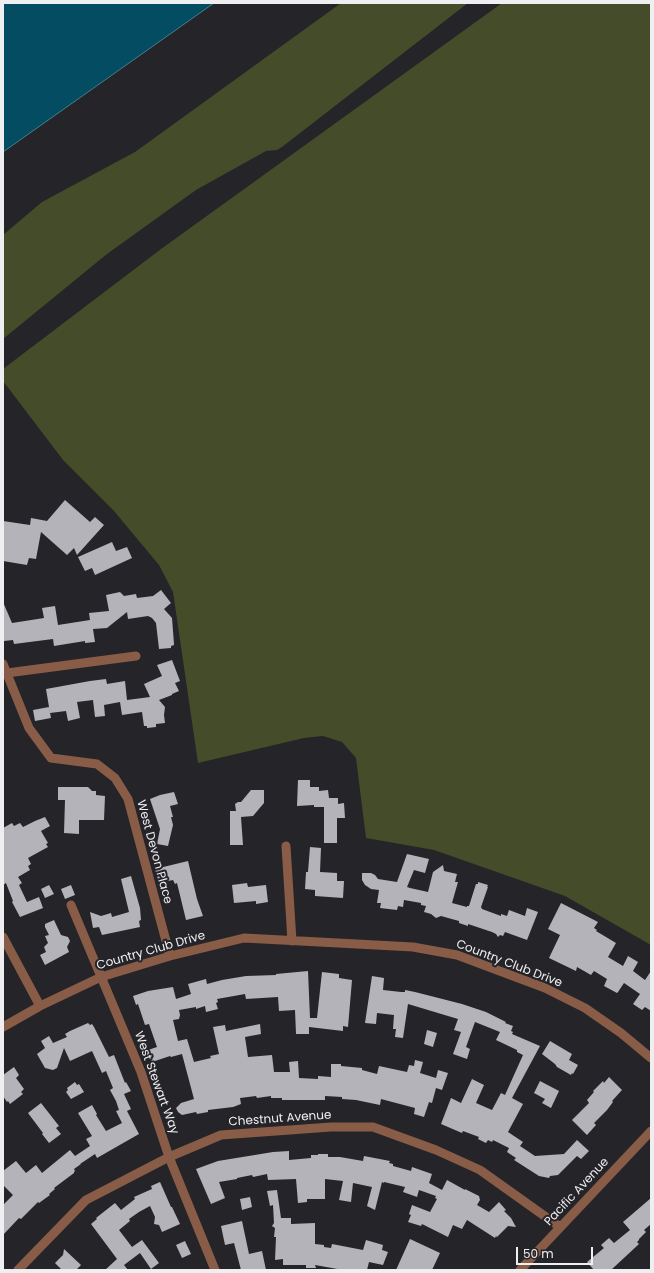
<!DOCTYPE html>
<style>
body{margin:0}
#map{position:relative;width:654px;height:1273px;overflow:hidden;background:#242429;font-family:Poppins,sans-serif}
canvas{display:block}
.frame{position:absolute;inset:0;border:4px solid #efeff2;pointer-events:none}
.scale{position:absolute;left:516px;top:1247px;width:77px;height:18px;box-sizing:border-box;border:2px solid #efeff2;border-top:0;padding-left:5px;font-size:12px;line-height:14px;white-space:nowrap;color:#efeff2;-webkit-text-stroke:3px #242429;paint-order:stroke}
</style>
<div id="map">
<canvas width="654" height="1273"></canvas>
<div class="frame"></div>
<div class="scale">50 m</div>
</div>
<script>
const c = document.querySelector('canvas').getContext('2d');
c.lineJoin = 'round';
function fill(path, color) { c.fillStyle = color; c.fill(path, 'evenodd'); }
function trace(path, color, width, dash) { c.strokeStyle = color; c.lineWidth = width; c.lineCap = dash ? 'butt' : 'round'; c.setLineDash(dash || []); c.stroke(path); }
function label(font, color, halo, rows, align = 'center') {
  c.font = font + ' Poppins,sans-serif'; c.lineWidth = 4; c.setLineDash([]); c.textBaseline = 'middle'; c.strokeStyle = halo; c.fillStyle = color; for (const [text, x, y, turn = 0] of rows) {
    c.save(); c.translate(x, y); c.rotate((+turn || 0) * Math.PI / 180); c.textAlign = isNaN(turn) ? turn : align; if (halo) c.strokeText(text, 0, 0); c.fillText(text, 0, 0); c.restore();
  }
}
fill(new Path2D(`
 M341 3H468L282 147 277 150 266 151 196 190 107 254 3 339V235L42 202 135 152Z
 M502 3H651V945L565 896 434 850 366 838 356 758 342 742 323 736 304 738 198 763 173 592 159 565 114 511 63 460 3 381V369L161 249Z`), '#444c29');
const water = new Path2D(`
 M3 3H214L3 152Z`);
fill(water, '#034c61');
trace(water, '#4a7d8c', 1);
fill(new Path2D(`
 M65 500 90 522 95 517 104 525 77 555 74 548 67 555 41 532 36 559 29 558 27 565 3 561V521L30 525 31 518 47 521Z
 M112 542 116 551 127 547 132 558 95 575 92 568 85 571 78 557Z
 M161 590 171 603 164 609 172 618 174 644V645L171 646V648L159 649 156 623 152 618 148 616 128 619 127 612 107 628 93 629 95 642 85 643V641L54 646 53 639 14 644 13 640 4 641 3 602 12 623 44 618 42 608 55 606 58 625 90 620 89 613 109 611 106 595 120 592 124 596 136 594 137 598 153 596Z
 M172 660 180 681 175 683 179 691 172 694V695L159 700 165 707 164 715 165 723 156 724V727L147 728V726H144L142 712 122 715 120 702 104 705 105 716 95 717 93 700 77 702 80 718 68 721 66 711 50 713 46 689 90 681 106 679 107 684 125 681 127 700 150 697 144 684 162 676 157 665Z
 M49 707 51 718 35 721 33 710Z
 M298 780H310V787H319V791L328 790 329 798H338V804L344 803 345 818H337V843H324V807H314V805L297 806Z
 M58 787H88L92 791H96V795L105 796 104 820H79V834L64 833 65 800H58Z
 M251 790H264V803L253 816 241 817 243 845H230V811H236L235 804 238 802H241Z
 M174 792 178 804 170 806 173 817H171L173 825 168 846 157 844 160 829 150 799 160 795Z
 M45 817 50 826 41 831 48 843 46 844 48 847 28 858 31 864 28 866 30 870 18 877 22 883 19 885 27 902 39 897 43 908 20 917 12 902 13 901 6 883 3 885V828L12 823 14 826 20 823 23 827 35 821Z
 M310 847 321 848 320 872 337 873V881H344L343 898 315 896V890L305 889 306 872H308Z
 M407 854 429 859 425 873 414 870 407 887 410 888 428 892 433 872 443 865 444 871 457 874 455 882H458L452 903 467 907V906H469L476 884H478V882L488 885 487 887H488L481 907 482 909 501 916V914L507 916 509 910 525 916 527 908 538 912 527 940 505 932 503 936 500 935 498 937 496 934 492 932 468 924V926L459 923V921L441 916 436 918 431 914 424 912 426 906 421 905V903L404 900 403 907 398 906 397 910 380 908 381 903H377L379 890 371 889 365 885 362 880V873H371L375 875 378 879 397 882Z
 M188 861 197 899 203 916 186 920 177 883 175 884 173 880 159 883 155 869Z
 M131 876 140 908 141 920 139 921 140 927 102 935 99 927 93 928 90 912 101 916 111 913 112 917 129 912 121 879Z
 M247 883 248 887 266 885 268 902 256 904V901L234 903 232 885Z
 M49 885 54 894 45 898 41 889Z
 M71 885 75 895 65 899 61 889Z
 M561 903 598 922 594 928 597 930 596 931 616 943 608 957 623 966 628 956 638 962 633 971 645 980 651 971V1011L645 1007 642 1010 633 1004 640 994 624 983 618 992 617 993 604 986 607 979 594 971 591 975 577 967 576 971 549 958 560 935 548 929Z
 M54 920 61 935 68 937 70 941 67 947 69 952 45 965 40 955 46 952 44 947 48 943 45 936 49 935 45 927V924Z
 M308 971 310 1018H317L322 972 339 974V978L352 980 348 1027 343 1026V1031L309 1027V1034H296L295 1010 279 1011 278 997 246 999 245 994 217 999 218 1002 216 1003 218 1009 206 1012 205 1006 196 1009V1007L179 1010 180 1015 179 1019 173 1020 178 1041 187 1039 194 1062 211 1058 210 1056 219 1054 213 1027 225 1025 226 1031 260 1024 261 1034 245 1037 248 1057 272 1055 274 1072H290L289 1062 298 1061 299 1078 318 1079V1076L331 1077V1064H341V1066L362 1068V1070L377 1074 379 1066 407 1072 409 1065 414 1066 415 1060 423 1062 420 1073 436 1078 438 1070 448 1073 442 1090 436 1088 432 1103 429 1102 424 1117 414 1114 415 1108 381 1099 380 1105 356 1100 342 1099V1097L325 1096V1100H282V1098H271V1096L257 1098 256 1096 240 1098 241 1104 233 1107 208 1110V1112L197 1114 196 1112 182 1115 178 1112 176 1108 181 1103 194 1099 182 1054 171 1057 170 1056 152 1062 148 1050 157 1047 149 1024 145 1025 138 1004 136 1005 133 996 148 991 173 987 176 999 191 994 188 984 206 979 207 984 222 980 246 976 276 975V974Z
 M372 976 384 978 383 990 401 992H405V990L415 992 462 1004 486 1012 506 1022 505 1023 513 1026 511 1031 513 1032 512 1034 540 1046 512 1098 523 1104 508 1132 523 1142 520 1146 535 1156 564 1154 577 1140 589 1151 581 1159 577 1156 558 1175 550 1176 549 1178 539 1176 514 1160 516 1158 507 1152 509 1148 493 1140 492 1142 488 1140 486 1143 478 1139 479 1137 463 1131 462 1133 441 1124 451 1098 461 1103 472 1079 484 1085 476 1103 492 1110 501 1093 505 1095 523 1055 517 1052V1050L496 1040 500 1032 475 1022 466 1047 470 1049 467 1059 453 1054 461 1032 454 1030 458 1019 408 1004 403 1038 395 1037 396 1029H393L394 1015 377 1013 376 1024 365 1023Z
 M88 1023 90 1025 92 1024 94 1027 109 1057 114 1055 125 1083 126 1082 131 1091 124 1094 131 1109 127 1111 139 1134 97 1158 95 1154 80 1164H81L74 1169 75 1171 74 1172V1173L54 1188 55 1189 49 1194 50 1195 39 1203 38 1202 21 1219 19 1218 3 1235V1205L13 1195 3 1185V1171L16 1161 26 1173 36 1165 42 1173 70 1150 75 1156 90 1146 86 1139 92 1136 78 1113 92 1105 97 1114 96 1115 106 1131 122 1123 116 1111 119 1110 116 1101 110 1090 113 1088 106 1071 102 1073 92 1051 70 1061 64 1048 57 1068 53 1070 45 1068 37 1054 45 1048 41 1041 49 1036 53 1043 67 1037 65 1034 70 1031Z
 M427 1030 437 1033 433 1047 424 1044Z
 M550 1041 572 1054 569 1060 578 1065 573 1074 572 1073 571 1075 557 1067 555 1064 542 1054Z
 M14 1067 19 1075 16 1078 24 1089 21 1092 23 1094 10 1104 8 1101 7 1102 3 1096V1075Z
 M609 1077 622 1090 612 1101 613 1102 607 1110 594 1123 596 1125 587 1135 572 1120 589 1103 587 1100 594 1092 593 1091 603 1081 604 1083Z
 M540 1081 559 1091 551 1108 542 1103 545 1099 534 1093Z
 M75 1082 77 1085 79 1084 84 1092 71 1099 66 1092 68 1090 67 1088Z
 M41 1103 59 1126 56 1128 61 1134 49 1143 42 1134 43 1133 28 1113Z
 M289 1151V1160L311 1158V1155H318V1154H328V1157H340L363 1161 364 1156 390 1161 389 1163 393 1164V1166L411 1171 412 1167 432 1174 429 1183 442 1190 447 1180 465 1190V1189L479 1196 480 1200 477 1205 489 1212 499 1202 506 1210 504 1211 511 1218 516 1227 508 1226 497 1237 496 1236 495 1238 467 1220 462 1229 453 1225 448 1237 422 1224 421 1226 408 1222 411 1215 409 1214 412 1205 430 1212 437 1199 435 1198 436 1196 419 1190 417 1197 403 1192 405 1187 384 1182V1183L382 1182 375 1210 367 1206 372 1187 353 1183 351 1202 339 1200 343 1181 325 1179V1199H307V1202L298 1203 296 1179 268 1180 267 1174 253 1177 252 1175 237 1178V1179L219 1182 225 1198 211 1204 196 1169 218 1161 273 1152Z
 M160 1182 171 1207H172L180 1224 162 1232 159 1225 154 1224 155 1217 150 1206 139 1212 129 1219 130 1221 119 1230 132 1247 142 1240 159 1263 151 1269 140 1253 124 1265 128 1270H105L117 1259 91 1224 97 1219 96 1218 115 1203 121 1210 135 1199 134 1197 152 1189 151 1186Z
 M277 1190 281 1218H291V1224L315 1223V1244L324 1245V1247L331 1248 332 1244 363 1250 366 1240 383 1245 382 1250 388 1252 383 1265 369 1262 367 1270H343L315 1265 316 1268H306V1265H283V1259L275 1260 276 1237H274L275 1228 272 1226 274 1223 273 1205 270 1206 267 1191Z
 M250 1197 252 1207 242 1210 240 1199Z
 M651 1198V1224L644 1230 646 1232 639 1239V1240L637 1242 639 1244 611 1270H594L587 1262 604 1248 601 1245 609 1238 614 1243 630 1230 623 1222Z
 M242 1221 249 1254 262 1251 266 1270H241L234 1243 225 1245 221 1226Z
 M410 1239 440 1253 432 1270H396Z
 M185 1241 191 1254 182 1258 176 1245Z
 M64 1249 81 1265 76 1270H62L55 1263 63 1255Z`), '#b3b3b9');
trace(new Path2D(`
 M3 664 29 728 51 758 97 764 115 778 128 799 170 956
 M7 673 136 656
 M286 846 292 941
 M71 905 141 1072 169 1157 215 1270
 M3 937 40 1006
 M3 1027 40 1006 101 977 170 956 244 938 413 947 457 955 545 988 585 1008 621 1033 651 1058
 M18 1270 86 1200 169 1157 221 1135 331 1127H373L436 1150 480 1170 560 1227
 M520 1270 651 1131`), '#895c47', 9);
label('12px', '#efeff2', '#242429', [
 ["West Devon Place",154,852,75],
 ["Country Club Drive",151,951,-16],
 ["Country Club Drive",509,964,21],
 ["West Stewart Way",156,1083,70],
 ["Chestnut Avenue",280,1119,-4],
 ["Pacific Avenue",577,1192,-47]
]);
</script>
